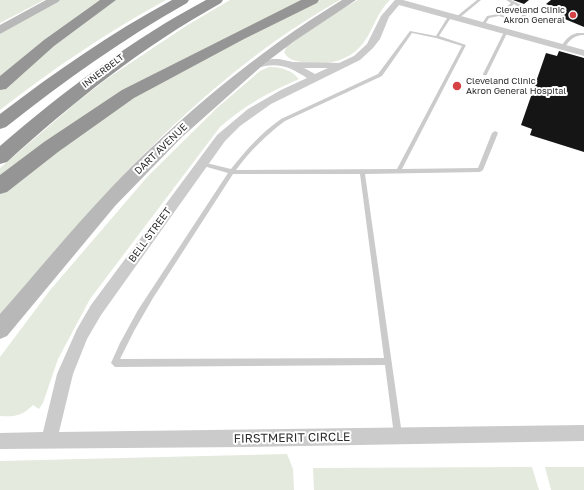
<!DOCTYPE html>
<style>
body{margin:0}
canvas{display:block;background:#fff}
</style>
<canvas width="584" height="490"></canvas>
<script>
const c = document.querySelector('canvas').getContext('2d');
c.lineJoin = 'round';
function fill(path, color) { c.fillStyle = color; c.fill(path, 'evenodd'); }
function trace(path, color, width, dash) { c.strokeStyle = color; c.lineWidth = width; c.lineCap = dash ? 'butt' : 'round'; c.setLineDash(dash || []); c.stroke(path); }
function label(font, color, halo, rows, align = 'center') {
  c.font = font + ' "Golos Text",sans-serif'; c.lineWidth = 4; c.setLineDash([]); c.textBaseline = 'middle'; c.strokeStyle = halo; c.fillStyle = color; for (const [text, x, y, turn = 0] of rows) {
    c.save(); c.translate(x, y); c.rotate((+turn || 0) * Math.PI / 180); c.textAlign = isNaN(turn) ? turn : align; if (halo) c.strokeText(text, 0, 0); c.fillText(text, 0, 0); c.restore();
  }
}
fill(new Path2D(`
 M0 0H44L0 23Z
 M60 0H106L0 81V34L38 11Z
 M113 0H166C107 32 53 69 0 110V89L31 62Z
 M230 0H303L166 68 136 84 0 178V168L77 102 108 78 186 26Z
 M320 0H340C203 77 100 197 0 316V194L55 148 167 77Z
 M358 0H390C377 12 374 28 364 42 352 59 328 67 307 63 298 61 288 61 284 52L287 46 331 15Z
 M269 67C282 67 291 70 299 79 269 92 244 106 220 127L90 299 58 359 43 403 39 409 33 405C22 416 15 417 0 416V357L51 289 148 176 218 107 260 71Z
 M287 454 293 469 294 490H0V461Z
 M532 467 539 490H314L313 468Z
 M545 467H584V490H551Z`), '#e4eadd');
fill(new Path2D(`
 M513 0H529L524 4Z
 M551 0H584V27L560 17 566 12 546 4Z
 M559 51 584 58V152L530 135 532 129 521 125 546 53 557 56Z`), '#151515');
fill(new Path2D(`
 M477 0H481L458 19H456V17Z
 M506 0H511L527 8 529 12 521 21H515L499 16 489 18 484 26H482L481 25 487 16 498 14 511 3ZM514 4 524 10 525 12 519 19H515L502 15Z
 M449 15 452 16 439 36 466 45 402 169 478 168 492 133 495 131 497 132 498 133 483 170 480 172 365 174 402 435 401 438 398 439 395 438 394 435 385 365 115 367 111 363 120 343 138 310 228 173 200 165 199 164 200 163 202 162 231 169C246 150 261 133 281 119L378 74 410 31 436 36ZM412 33 436 38 462 46 397 169 236 170C250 151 266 135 285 121L382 76ZM233 174H360L384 358 120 359 134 331 153 298Z
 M505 30 508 31 487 74V75H483V74Z
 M577 33H584V35C574 35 570 40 564 48H562L561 47C565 40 569 35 577 33Z`), '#cbcbcb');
fill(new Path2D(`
 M395 0H403L584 50V56L399 5 389 17 380 39 373 48 360 60 271 104 240 126 225 141 101 315 87 339 73 374 59 432 584 425V441L246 447 0 449V433L43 432 57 374 77 329 91 305 217 135 248 109 281 90 307 78C293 69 282 63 265 66 260 67 255 70 250 68L248 66 250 64 272 59H279L293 62 339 63 354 56 367 44 381 16ZM304 68H328L315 74Z`), '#cbcbcb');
fill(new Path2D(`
 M46 0H60L58 2 0 34V25Z
 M342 0H356L293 42 264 64 182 137 115 206 7 336 0 339V314C37 272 72 229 110 189 179 117 257 52 342 0Z`), '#b8b8b8');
fill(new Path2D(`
 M100 0H116L54 46 6 89 0 90V76L44 40Z
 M172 0H189L187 3C123 39 64 81 6 127L0 129V114C55 72 111 33 172 0Z
 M206 0H223L221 3C142 47 73 102 7 162L0 164V146C64 91 131 40 206 0Z
 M301 0H319L317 3 244 39 134 98 58 152 7 192 0 194V175L44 142 122 90Z`), '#959595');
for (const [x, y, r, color] of [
 [573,15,4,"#d54145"],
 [457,86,5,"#d54145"]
]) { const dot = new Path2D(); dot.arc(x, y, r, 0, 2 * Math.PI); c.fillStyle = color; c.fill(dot); trace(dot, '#fff', 1.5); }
label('9px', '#2e2e2e', '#fff', [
 ["Cleveland Clinic",565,10],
 ["Akron General",565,20],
 ["Cleveland Clinic",466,81,"left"],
 ["Akron General Hospital",466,91,"left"]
], 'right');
label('9px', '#2e2e2e', '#fff', [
 ["INNERBELT",103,71,-37]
]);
label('10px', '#2e2e2e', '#fff', [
 ["DART AVENUE",161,149,-44],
 ["BELL STREET",150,235,-54]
]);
label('12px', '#2e2e2e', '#fff', [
 ["FIRSTMERIT CIRCLE",292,438,-1]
]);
</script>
